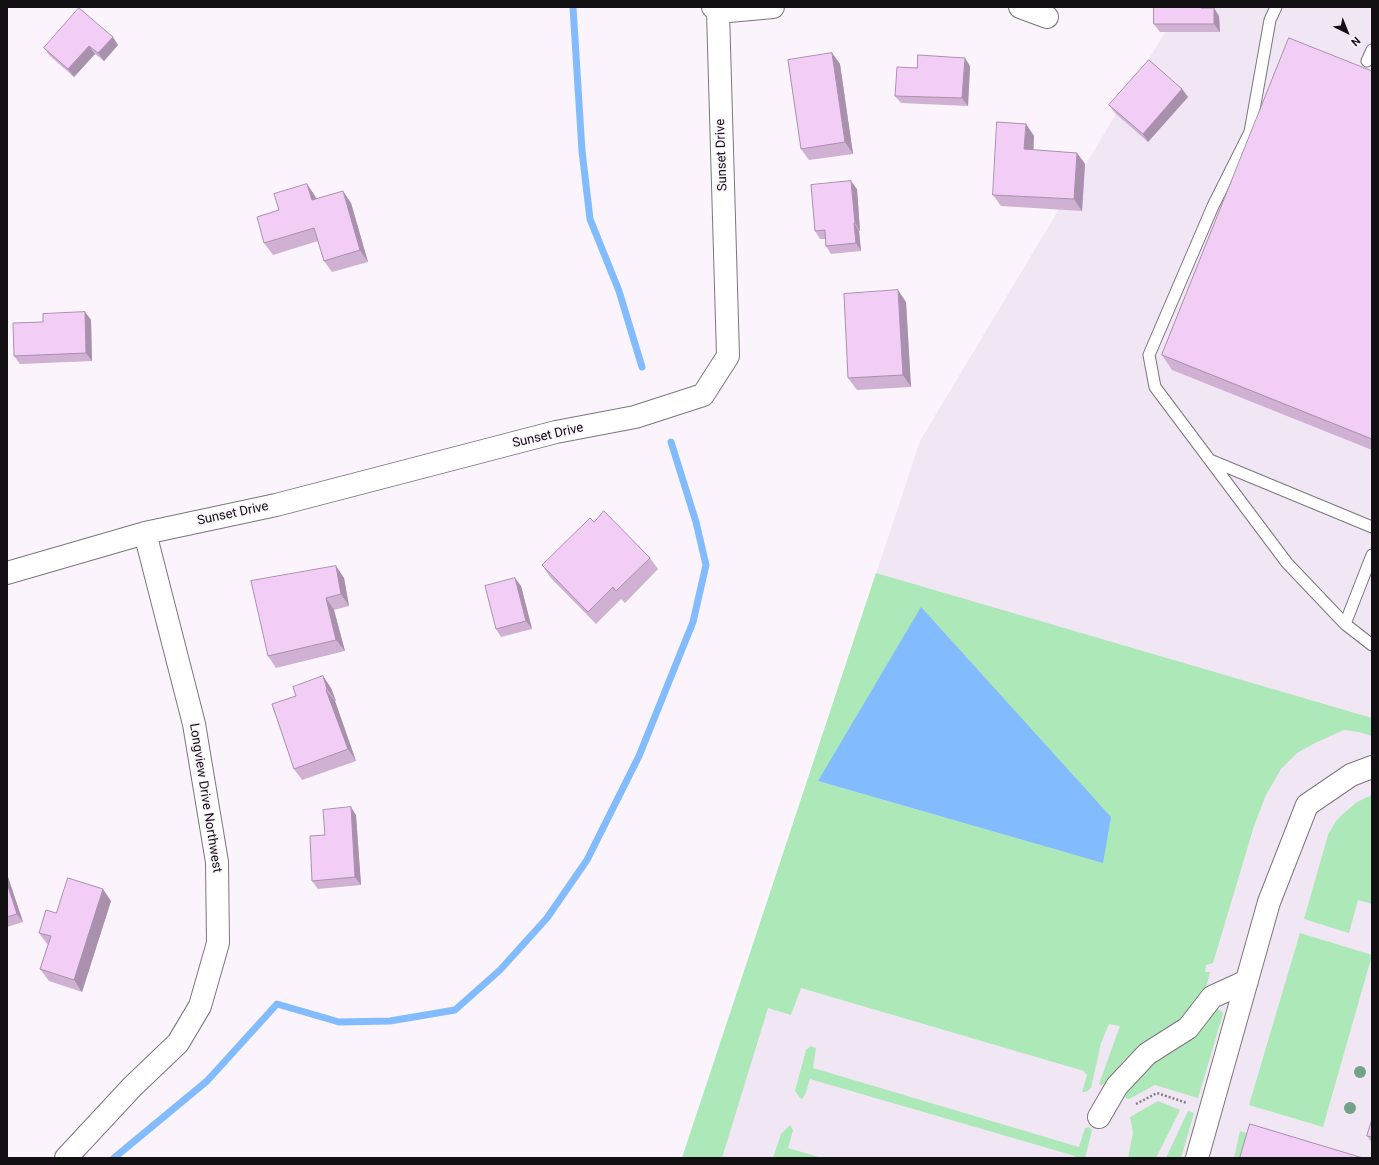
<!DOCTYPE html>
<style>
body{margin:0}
#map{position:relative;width:1379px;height:1165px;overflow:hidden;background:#fbf4fc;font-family:Roboto,sans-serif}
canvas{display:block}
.frame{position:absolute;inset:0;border:8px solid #131013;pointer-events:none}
.north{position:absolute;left:1327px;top:12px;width:40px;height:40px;-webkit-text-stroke:3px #fbf4fc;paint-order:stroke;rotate:137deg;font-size:11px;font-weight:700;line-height:16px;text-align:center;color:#131013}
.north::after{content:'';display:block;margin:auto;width:14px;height:18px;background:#131013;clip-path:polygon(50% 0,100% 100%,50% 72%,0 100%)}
</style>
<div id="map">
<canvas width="1379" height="1165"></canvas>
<div class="frame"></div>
<div class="north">N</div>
</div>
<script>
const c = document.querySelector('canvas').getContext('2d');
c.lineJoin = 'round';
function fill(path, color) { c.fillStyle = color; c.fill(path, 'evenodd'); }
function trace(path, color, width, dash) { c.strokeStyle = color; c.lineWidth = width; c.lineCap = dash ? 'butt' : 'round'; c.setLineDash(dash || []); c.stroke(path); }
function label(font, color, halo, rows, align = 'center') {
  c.font = font + ' Roboto,sans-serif'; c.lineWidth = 3; c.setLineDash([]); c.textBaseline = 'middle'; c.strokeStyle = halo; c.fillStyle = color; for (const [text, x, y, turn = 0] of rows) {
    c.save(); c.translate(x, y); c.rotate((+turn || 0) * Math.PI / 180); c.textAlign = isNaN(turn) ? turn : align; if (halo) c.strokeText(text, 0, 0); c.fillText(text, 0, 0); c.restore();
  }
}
fill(new Path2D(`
 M1180 7H1372V1158H682L920 441Z`), '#f1e6f3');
fill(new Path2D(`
 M876 573 1372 718V736L1359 732 1344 730 1315 743 1297 753 1281 769 1266 795 1254 826 1213 963 1206 965 1205 972H1210L1206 987 1185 1018 1151 1041 1133 1052 1123 1061 1110 1080 1102 1085 1099 1084 1120 1026 1109 1024 1101 1043 1091 1088 1086 1092H1082L1087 1075 1084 1071 801 988 791 1015 768 1008 722 1158H682ZM818 780 1103 863 818 781Z
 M1372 795V904L1358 900 1349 933 1304 919 1328 835 1336 821 1343 814 1357 802Z
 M1300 933 1372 955 1323 1127 1249 1105Z
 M1218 1009 1222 1012 1223 1014 1198 1098 1155 1085 1129 1099 1125 1098 1129 1085 1135 1076 1164 1055 1180 1047 1206 1024 1214 1012Z
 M811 1046 816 1048 813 1068 1079 1147 1085 1128 1089 1127 1092 1130 1085 1158H1075V1156L810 1079 805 1095 802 1099 800 1098 795 1091 806 1050Z
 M1158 1101 1180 1110 1156 1158H1128L1133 1133 1130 1117Z
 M1188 1111 1194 1113 1181 1158H1166Z
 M790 1125 793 1130 788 1148 822 1158H773L781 1134Z
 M1240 1131 1258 1136 1252 1158H1234Z`), '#ace8b8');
fill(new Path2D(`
 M921 607 1111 817 1103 863 818 781Z`), '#83bcfe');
trace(new Path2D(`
 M573 7 582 151 590 219 619 291 642 367
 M114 1158 207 1081 277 1004 339 1022 390 1021 455 1010 500 970 547 918 587 860 639 756 693 622 706 565 696 522 671 442`), '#83bcfe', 7);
const lane = new Path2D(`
 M1276 7 1270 20 1250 132 1213 206 1149 355 1155 387 1287 563 1345 624 1372 645
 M1367 61 1372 50
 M1210 460 1372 527
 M1345 624 1372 555`);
const street = new Path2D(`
 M1020 7 1047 17
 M718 12 773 7
 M7 573 145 533 276 505 556 432 635 417 703 395 728 356 718 12 713 7
 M1099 1117 1117 1086 1147 1054 1188 1028 1212 997 1247 981
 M66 1158 132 1087 178 1043 200 1006 218 943 217 862 194 724 145 533
 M1197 1158 1269 902 1307 805 1351 775 1372 767`);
trace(lane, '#7c767d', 13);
trace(street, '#7c767d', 24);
trace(new Path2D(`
 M1136 1104 1157 1093 1187 1103`), '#847f84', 2.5, [2, 2]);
trace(lane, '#fff', 11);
trace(street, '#fff', 22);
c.fillStyle = '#73a288';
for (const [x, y] of [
 [1360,1072],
 [1350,1108]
]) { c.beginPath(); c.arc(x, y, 6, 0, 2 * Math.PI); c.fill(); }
fill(new Path2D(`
 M1207 7V8L1219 16 1220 32H1160L1154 24Z
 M118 45 104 61 95 54 74 77 50 56 44 48Z
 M832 53 840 64 853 154 809 160 801 149Z
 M970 66 968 106 901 103 895 96 917 68Z
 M1372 71V450L1172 370 1162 355Z
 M1182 89 1188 97 1148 142 1115 113 1109 105Z
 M1026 124 1034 136 1033 150 1077 153 1085 164 1082 211 1001 206 993 195Z
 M307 184 315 196 316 199 351 203 368 262 332 272 324 261 318 241 273 255 264 243 279 210Z
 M857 189 860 231H859L861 251 831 254 826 246 825 239H820L815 231Z
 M906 302 911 387 857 390 848 378Z
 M85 312 91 320 92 361 20 364 14 356 43 322Z
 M594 522 650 558 658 569 625 603 621 599 596 624 550 577 542 565Z
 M336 566 344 578 349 606 334 610 345 651 276 668 268 656Z
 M521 586 532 629 501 637 496 629Z
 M323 676 331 688 336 701H335L356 761 302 780 294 769Z
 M356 815 361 885 318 889 312 881 325 835Z
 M7 874 23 922 7 927Z
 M111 901 82 992 49 981 40 969 48 945 47 944 39 933 56 913Z
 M1372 1120V1143L1367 1136Z`), '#d0b1d4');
fill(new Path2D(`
 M1214 8 1219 16 1220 32 1214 24Z
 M113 37 118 45 104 61 98 53Z
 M89 46 95 54 74 77 68 69Z
 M832 53 840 64 853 154 845 142Z
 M965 58 970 66 968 106 962 98Z
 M1182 89 1188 97 1148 142 1143 134Z
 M1026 124 1034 136 1033 161 1024 149Z
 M1077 153 1085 164 1082 211 1074 199Z
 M851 181 857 189 860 231 855 223Z
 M307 184 315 196 320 212 312 200Z
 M343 191 351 203 368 262 360 250Z
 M854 223 859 231 861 251 856 243Z
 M898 290 906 302 911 387 903 375Z
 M85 312 91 320 92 361 86 353Z
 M336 566 344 578 349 606 341 594Z
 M515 578 521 586 532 629 526 621Z
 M326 598 334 610 345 651 336 640Z
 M323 676 331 688 336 701 327 689Z
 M326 690 335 701 356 761 348 749Z
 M351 807 356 815 361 885 355 877Z
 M7 874 23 922 17 914 7 883Z
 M103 889 111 901 82 992 74 980Z`), '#a990ad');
const building = new Path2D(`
 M1154 7H1201V8H1214V24H1154Z
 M79 8 113 37 98 53 89 46 68 69 44 48Z
 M1289 38 1372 71V439L1162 355Z
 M832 53 845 142 801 149 788 60Z
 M918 55 965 58 962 98 895 96 897 67 917 68Z
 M1149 60 1182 89 1143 134 1109 105Z
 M997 122 1026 124 1024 149 1077 153 1074 199 993 195Z
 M851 181 855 223H854L856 243 826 246 825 230 815 231 811 185Z
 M307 184 312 200 343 191 360 250 324 261 314 228 264 243 257 217 279 210 274 194Z
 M898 290 903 375 848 378 844 294Z
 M85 312 86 353 14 356 13 323 43 322V314Z
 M604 511 650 558 616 591 613 587 588 612 542 565 590 518 594 522Z
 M336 566 341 594 326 598 336 640 268 656 251 581Z
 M515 578 526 621 496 629 485 586Z
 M323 676 327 689 326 690 348 749 294 769 272 704 296 696 293 687Z
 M351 807 355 877 312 881 310 836 325 835 323 810Z
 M68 878 103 889 74 980 40 969 51 936 39 933 46 910 56 913Z
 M7 883 17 914 7 917Z
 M1372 1120V1137L1367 1136Z
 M1250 1124 1363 1158H1240Z`);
fill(building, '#f2cef7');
trace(building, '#a990ad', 1);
label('13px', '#131013', '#fbf4fc', [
 ["Sunset Drive",722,155,-92],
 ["Sunset Drive",548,436,-13],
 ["Sunset Drive",233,514,-12],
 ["Longview Drive Northwest",205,798,81]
]);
</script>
